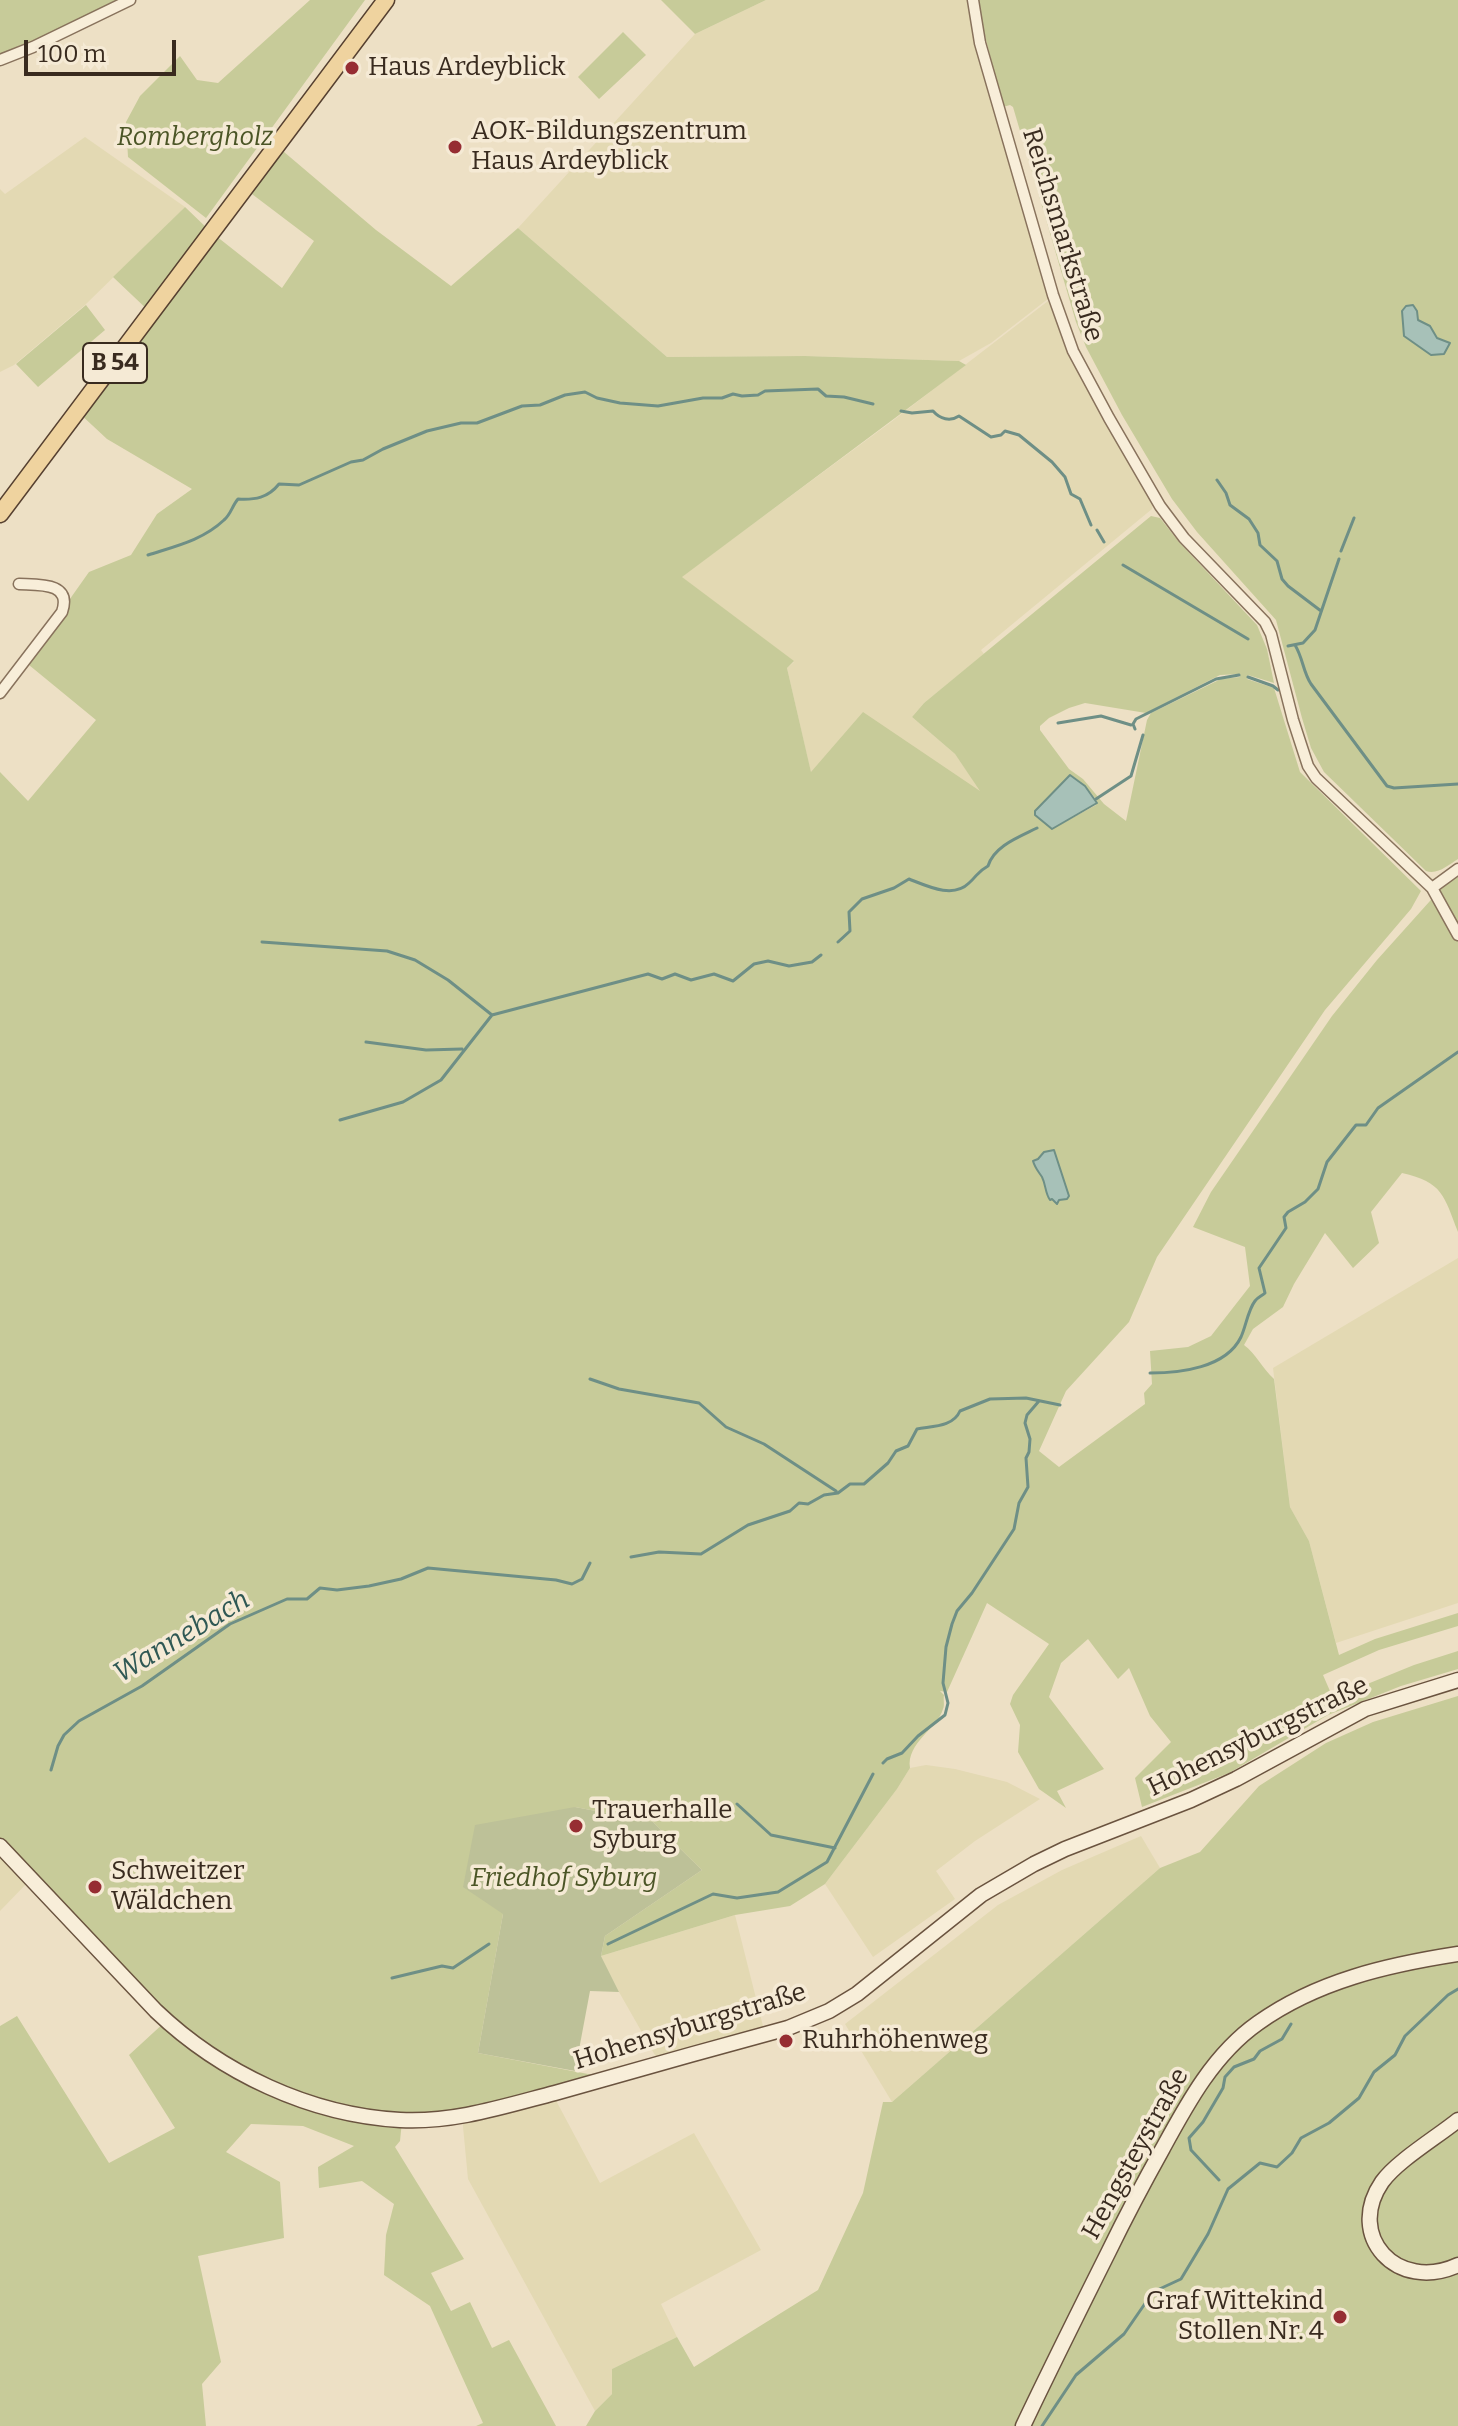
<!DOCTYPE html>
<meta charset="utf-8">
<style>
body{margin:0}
#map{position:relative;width:1458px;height:2426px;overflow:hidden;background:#ede0c5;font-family:Bitter,serif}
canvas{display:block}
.scale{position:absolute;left:24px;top:40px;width:152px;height:36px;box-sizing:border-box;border:4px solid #392b1f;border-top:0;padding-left:10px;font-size:24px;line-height:28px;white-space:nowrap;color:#392b1f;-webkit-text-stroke:6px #f5ead5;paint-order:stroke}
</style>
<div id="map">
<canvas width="1458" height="2426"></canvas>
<div class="scale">100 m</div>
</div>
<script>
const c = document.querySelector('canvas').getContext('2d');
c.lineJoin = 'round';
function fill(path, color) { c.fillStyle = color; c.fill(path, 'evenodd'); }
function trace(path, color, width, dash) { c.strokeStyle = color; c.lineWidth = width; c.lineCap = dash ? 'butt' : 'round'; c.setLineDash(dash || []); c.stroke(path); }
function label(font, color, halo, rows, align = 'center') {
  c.font = font + ' Bitter,serif'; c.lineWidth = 7; c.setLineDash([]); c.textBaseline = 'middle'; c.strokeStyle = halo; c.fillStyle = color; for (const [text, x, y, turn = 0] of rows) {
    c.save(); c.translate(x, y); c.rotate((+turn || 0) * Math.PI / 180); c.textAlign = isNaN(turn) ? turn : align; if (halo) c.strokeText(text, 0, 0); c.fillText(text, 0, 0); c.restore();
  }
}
fill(new Path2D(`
 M766 0H973L1053 295 991 343 959 361 805 356 667 357 518 228 695 34Z
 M85 137 185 207 85 305 14 365 0 372V189L5 194Z
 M1048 301 1070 352 1153 503 1152 509 981 650 984 654 924 703 912 717 955 754 983 793 811 773 787 668 794 662 681 577 891 422Z
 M1458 1258V1603L1336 1643 1309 1541 1290 1507 1273 1368Z
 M926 1765 955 1769 1007 1782 1040 1799 975 1841 936 1871 955 1899 873 1957 825 1884 897 1789 910 1768Z
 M1141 1836 1160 1868 892 2102 845 2024 998 1905 1062 1870Z
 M0 1846 31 1879 0 1911Z
 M735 1915 765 2034 660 2064 619 1992 601 1956Z
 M552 2093 600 2183 694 2133 761 2250 661 2304 677 2337 612 2369V2394L595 2411 468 2179 462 2116Z`), '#e3d9b3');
fill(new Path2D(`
 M0 0H120L63 28 0 54Z
 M310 0H365L206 218 128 157 126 122 140 96 180 56 197 80 218 83Z
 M661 0H766L695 34Z
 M976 0H1458V859C1448 865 1438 875 1426 871L1324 772 1311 748 1302 718 1276 620 1197 532 1172 499 1122 415 1086 347 1076 322 1013 107 1010 105 1003 107Z
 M623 32 646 55 599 99 578 77Z
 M277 146 376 230 451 286 518 228 667 357 805 356 959 361 966 365 682 577 794 661 787 668 811 772 863 712 980 791 955 754 912 717 924 703 1151 516 1160 518 1179 542 1257 625 1267 649 1274 683 1248 675 1247 679 1274 688 1300 772 1421 891 1411 909 1325 1010 1157 1257 1129 1322 1066 1391 1039 1451 1059 1467 1145 1404 1144 1393 1152 1384 1150 1351 1188 1347 1211 1336 1250 1286 1245 1247 1193 1227 1211 1192 1332 1016 1377 960 1447 882 1458 874V1232C1444 1196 1443 1182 1402 1173L1371 1212 1379 1243 1353 1268 1325 1233 1294 1284 1283 1307 1253 1329 1244 1345C1256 1354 1262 1368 1274 1379L1290 1507 1309 1541 1339 1655 1375 1639 1458 1613V1626L1379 1650 1323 1675 1333 1698 1414 1665 1458 1651V1669L1401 1686 1328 1715 1229 1773 1142 1807 1135 1778 1171 1742 1150 1716 1129 1668 1118 1679 1088 1639 1061 1663 1049 1697 1104 1769 1057 1791 1066 1808 1039 1789 1018 1752 1020 1725 1010 1704 1013 1695 1049 1644 987 1603 947 1692 940 1691 944 1695C943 1700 945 1705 943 1709 938 1728 906 1743 910 1768L897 1789 825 1884 790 1906 735 1915 601 1956 605 1936 702 1870 653 1822 575 1807 503 1914 478 2053 609 2078 552 2093 402 2121 400 2141 395 2147 464 2259 431 2273 451 2311 470 2302 492 2348 509 2340 556 2426H476L483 2423 430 2306 384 2275 386 2235 394 2204 362 2181 319 2188 318 2167 354 2146 303 2126 251 2124 226 2152 280 2182 284 2238 198 2256 221 2362 202 2384 206 2426H0V2026L17 2016 109 2163 175 2128 129 2055 166 2021 0 1846V772L28 801 96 720 29 665 72 596 89 572 131 555 157 514 192 489 107 439 78 412 152 314 113 277 185 207 211 232 282 288 314 241 244 188ZM1240 674V677L1221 679 1151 713 1147 720 1126 821 1104 804 1083 779 1069 769 1040 730V726L1049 718 1069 708 1085 703 1146 713 1220 675ZM1070 775C1081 780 1090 791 1097 801L1096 805 1052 829Z
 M86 305 105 330 38 387 16 364Z
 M1458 1696V2426H586L595 2411 612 2394V2369L677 2337 694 2367 818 2290 863 2193 883 2102H892L1160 1868 1200 1852 1259 1786 1326 1743 1373 1722Z`), '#c7cb99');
fill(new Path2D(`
 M575 1807 653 1822 702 1870 605 1936 601 1956 619 1992 590 1991 575 2071 478 2053 503 1914 463 1887 475 1825Z`), '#bdc198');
const water = new Path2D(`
 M1413 305 1417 311 1418 320 1430 326 1437 338 1450 343 1444 354 1431 355 1404 336 1402 311 1406 306Z
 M1070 775 1085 786 1097 803 1052 829 1035 815V811Z
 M1054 1150 1069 1196 1067 1199 1059 1200 1057 1204 1052 1199 1050 1200C1045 1193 1046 1185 1042 1177 1038 1171 1035 1168 1033 1161L1038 1159 1044 1152Z`);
fill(water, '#a7c1b8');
trace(water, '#6e8f86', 2);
trace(new Path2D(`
 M901 411 912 413 933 411C940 419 950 422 959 416L991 437 1001 435 1005 431 1019 435 1052 462 1065 477 1071 494 1080 499 1091 525
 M1217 480 1226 493 1230 505 1249 519 1258 533 1260 545 1277 561 1282 579 1288 586 1321 611
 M1097 530 1104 542
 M1341 551 1354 518
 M148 555C176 546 203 540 224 520 231 514 232 506 238 499 255 500 268 498 279 484L299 485 351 462 363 460 383 449 427 431 461 423H477L522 406 540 405 565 395 585 392 597 398 620 403 658 406 703 398H722L733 394 742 396 758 395 765 391 818 389 826 396 844 397 873 404
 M1123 565 1248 639
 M1295 645C1303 658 1303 672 1311 684L1387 786 1394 788 1458 784
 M1288 646 1303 643 1315 630 1339 559
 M1248 677 1273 686 1278 690
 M1058 723 1101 716 1131 725
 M1135 729 1133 724 1136 719 1216 679 1239 675
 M1096 799 1131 776 1143 735
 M262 942 387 951 415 960 448 980 492 1015
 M838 942 850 931 849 912 862 899 894 888 909 879C927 886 953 899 969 883 978 875 977 872 988 866 994 846 1019 837 1037 828
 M492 1015 648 974 662 979 675 974 691 980 714 974 733 981 754 964 768 961 789 966 812 962 821 955
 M366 1042 426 1050 462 1049
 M340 1120 403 1102 441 1080 492 1015
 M1150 1373C1180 1373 1226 1368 1241 1337 1246 1326 1248 1310 1255 1301 1258 1297 1262 1296 1265 1293L1259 1268 1286 1228 1284 1217 1288 1212 1305 1202 1318 1189 1327 1162 1356 1125H1366L1378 1108 1458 1052
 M590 1379 619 1389 699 1403 726 1427 764 1444 836 1491
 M631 1557 659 1552 701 1554 748 1525 790 1511 799 1503 808 1504 824 1495 838 1493 850 1484H864L888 1463 896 1451 908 1446 917 1429C933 1426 953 1427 960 1411L990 1399 1026 1398 1060 1405
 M883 1763 887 1759 902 1753 918 1736 945 1715 948 1703 943 1683 946 1647 952 1624 957 1611 972 1593 1014 1529 1019 1503 1028 1487 1026 1458 1029 1452 1030 1439 1025 1423 1027 1415 1039 1401
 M51 1770 58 1746 64 1735 79 1721 142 1686 230 1624 287 1599H307L320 1588 337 1590 369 1586 401 1579 428 1568 556 1580 572 1584 582 1579 590 1563
 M737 1804 771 1835 835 1848
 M608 1944 713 1894 737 1898 778 1892 827 1862 873 1774
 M392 1978 442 1966 453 1968 489 1944
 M1219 2180 1191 2150 1189 2138 1203 2122 1223 2088 1225 2077 1234 2067 1254 2059 1260 2051 1282 2039 1291 2024
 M1042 2426 1076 2375 1124 2334 1153 2292 1181 2279 1208 2234 1228 2189 1260 2163 1277 2167 1292 2153 1301 2138 1329 2123 1359 2098 1374 2072 1395 2055 1405 2036 1448 1995 1458 1989`), '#6e8f86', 3);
const street = new Path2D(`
 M973 0 980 43 1053 295 1073 351 1109 418 1160 506 1184 538 1265 622 1271 634 1293 720 1308 766 1316 778 1432 888 1458 935
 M0 60 33 47 130 0
 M0 693 62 612C72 582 39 585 19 584
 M1432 888 1458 869`);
const secondary = new Path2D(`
 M0 1846 156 2011C221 2073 310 2115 400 2120 453 2123 505 2106 555 2093 633 2071 710 2049 788 2028L829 2011 857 1994 981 1895 1034 1864 1065 1849 1191 1800 1236 1779 1365 1709 1458 1680
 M1458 2120C1437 2137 1397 2161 1382 2182 1345 2236 1397 2293 1458 2265
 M1023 2426C1051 2367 1080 2309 1109 2251 1126 2216 1144 2182 1163 2148 1188 2102 1214 2054 1258 2023 1317 1981 1387 1965 1458 1954`);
const primary = new Path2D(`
 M0 514 386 0`);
trace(street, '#88725c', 13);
trace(secondary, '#6a533f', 17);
trace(primary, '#564030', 19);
trace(street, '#f8eed9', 10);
trace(secondary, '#f8eed9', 14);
trace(primary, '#efd39f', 16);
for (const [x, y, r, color] of [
 [352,68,8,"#962d32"],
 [455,147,8,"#962d32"],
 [576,1826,8,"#962d32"],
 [95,1887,8,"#962d32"],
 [786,2041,8,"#962d32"],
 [1340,2317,8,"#962d32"]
]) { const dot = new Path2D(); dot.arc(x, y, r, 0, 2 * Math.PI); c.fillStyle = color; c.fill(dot); trace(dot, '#f5ead5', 3); }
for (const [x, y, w] of [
 [115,363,64]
]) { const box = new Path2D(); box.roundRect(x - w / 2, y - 20, w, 40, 6); c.fillStyle = '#f5ead5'; c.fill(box); trace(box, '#392b1f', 2); }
label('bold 24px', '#392b1f', null, [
 ["B 54",115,363]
]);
label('26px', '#392b1f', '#f5ead5', [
 ["Haus Ardeyblick",368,68],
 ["AOK-Bildungszentrum",471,132],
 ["Haus Ardeyblick",471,162],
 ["Trauerhalle",592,1811],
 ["Syburg",592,1841],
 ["Schweitzer",111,1872],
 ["Wäldchen",111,1902],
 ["Ruhrhöhenweg",802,2041],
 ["Graf Wittekind",1324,2302,"right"],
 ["Stollen Nr. 4",1324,2332,"right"]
], 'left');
label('italic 26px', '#4b5526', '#f5ead5', [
 ["Rombergholz",195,138],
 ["Friedhof Syburg",564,1879]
]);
label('26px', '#392b1f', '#f5ead5', [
 ["Reichsmarkstraße",1062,235,73],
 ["Hohensyburgstraße",1258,1737,-26],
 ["Hohensyburgstraße",690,2027,-17],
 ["Hengsteystraße",1136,2154,-61]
]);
label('italic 28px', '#2f5854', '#f5ead5', [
 ["Wannebach",182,1637,-31]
]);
</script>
